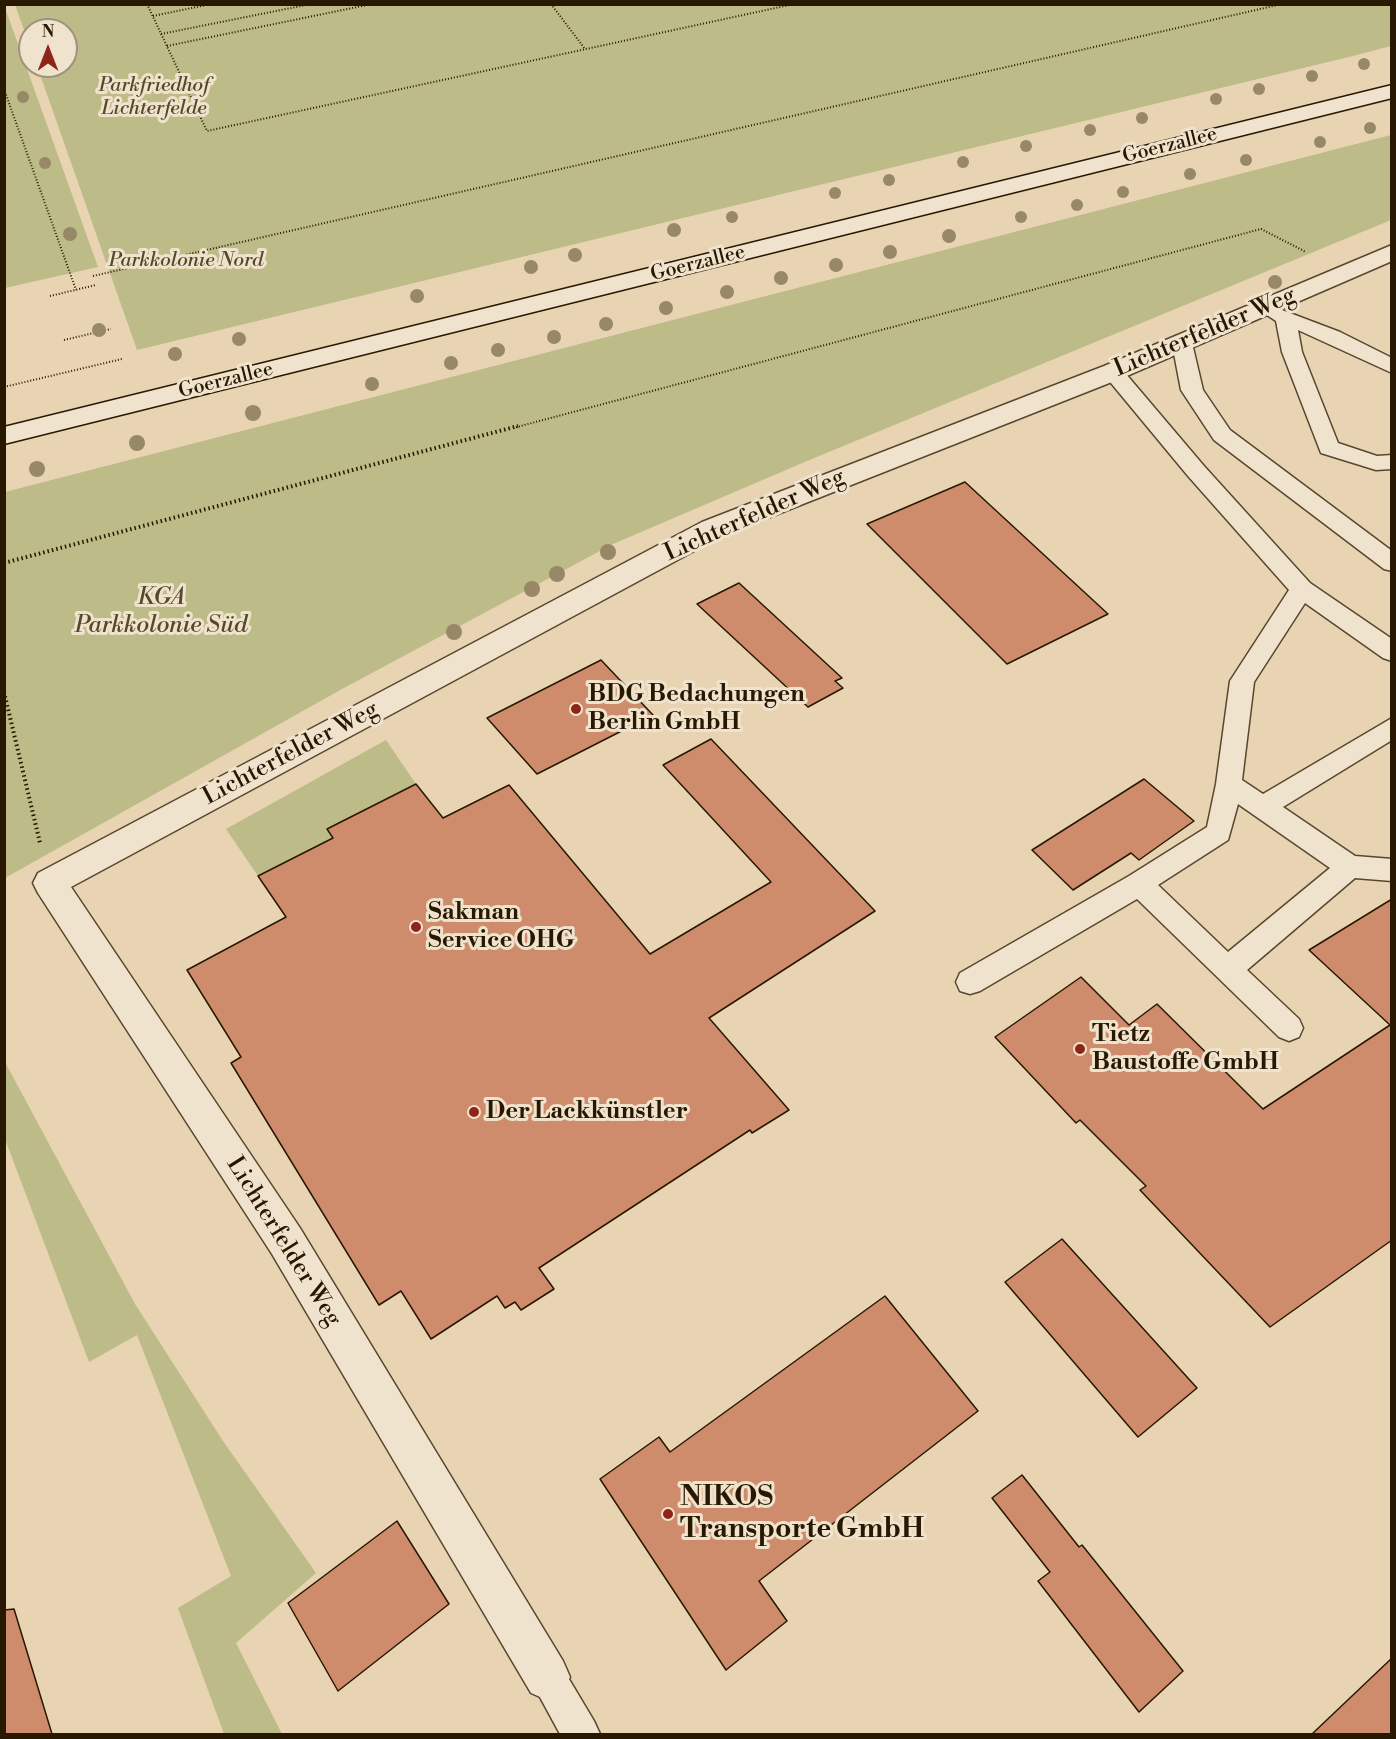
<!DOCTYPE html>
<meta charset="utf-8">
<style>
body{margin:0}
#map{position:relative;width:1396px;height:1739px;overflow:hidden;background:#e8d4b2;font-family:"Libre Bodoni",serif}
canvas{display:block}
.frame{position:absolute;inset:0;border:6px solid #281801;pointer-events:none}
.north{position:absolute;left:18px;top:18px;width:60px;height:60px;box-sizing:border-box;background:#f0e3cd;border:2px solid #a0927b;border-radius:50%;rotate:0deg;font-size:16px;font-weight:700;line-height:24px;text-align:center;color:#281801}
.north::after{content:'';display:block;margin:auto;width:21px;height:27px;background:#8f2418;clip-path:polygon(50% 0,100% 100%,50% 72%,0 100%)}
</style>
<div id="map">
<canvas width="1396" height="1739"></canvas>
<div class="frame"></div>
<div class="north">N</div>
</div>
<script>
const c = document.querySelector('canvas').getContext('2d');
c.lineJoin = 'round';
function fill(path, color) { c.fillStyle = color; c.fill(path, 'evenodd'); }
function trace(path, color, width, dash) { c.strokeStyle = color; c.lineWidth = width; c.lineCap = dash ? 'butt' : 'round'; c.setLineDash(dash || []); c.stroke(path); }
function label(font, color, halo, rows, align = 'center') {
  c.font = font + ' "Libre Bodoni",serif'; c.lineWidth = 6; c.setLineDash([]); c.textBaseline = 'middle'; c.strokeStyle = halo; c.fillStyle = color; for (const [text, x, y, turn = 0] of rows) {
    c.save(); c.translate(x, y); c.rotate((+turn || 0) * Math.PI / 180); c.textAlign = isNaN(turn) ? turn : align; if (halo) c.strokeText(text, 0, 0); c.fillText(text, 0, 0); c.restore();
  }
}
fill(new Path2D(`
 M1391 4V46L1353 56 137 350 37 66H66V30H30V46L15 5Z
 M4 5 98 267 5 288H4Z
 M1391 135V220L807 461 613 544 342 689 5 878V492Z
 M386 740 416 784 327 829 333 838 258 876 226 829Z
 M5 1062 135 1304 223 1441 316 1573 236 1643 282 1734H224L178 1608 231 1576 137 1335 89 1362 5 1139Z`), '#bdbb87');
const building = new Path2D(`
 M965 482 1108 614 1007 664 867 524Z
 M739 583 842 678 835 681 843 688 808 707 697 604Z
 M601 660 653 715 537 774 487 718Z
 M711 739 875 911 709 1018 789 1110 752 1133 750 1130 539 1268 554 1289 521 1310 515 1302 505 1308 497 1296 431 1339 401 1291 379 1305 231 1063 241 1057 187 970 286 917 258 876 333 838 327 829 416 784 443 818 509 785 650 954 771 882 663 765Z
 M1144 779 1194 821 1139 860 1131 853 1073 890 1032 850Z
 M1392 899V1240L1270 1327 1140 1190 1146 1186 1080 1120 1076 1123 995 1037 1081 977 1129 1025 1157 1004 1263 1109 1390 1025 1309 950Z
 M1062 1239 1197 1388 1138 1437 1005 1282Z
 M885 1296 978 1411 759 1581 787 1621 726 1670 600 1479 659 1437 670 1452Z
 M1022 1475 1079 1547 1082 1545 1183 1671 1139 1712 1038 1581 1050 1572 992 1498Z
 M397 1521 449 1604 338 1691 288 1603Z
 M14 1609 52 1734H4V1610Z
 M1392 1658V1734H1312Z`);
fill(building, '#cf8c6c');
trace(building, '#281801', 1.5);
const lane = new Path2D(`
 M1274 307 1340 332 1392 358V373L1298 330 1302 352 1338 443 1377 456 1392 455V469L1376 470 1321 453 1282 352 1276 321 1264 313 1267 309Z
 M1182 337 1189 339 1192 343 1203 390 1230 430 1392 551V571L1384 569 1214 440 1181 390 1172 343 1175 339Z
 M1113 365 1120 367 1204 466 1310 583 1392 639V661L1383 658 1305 603 1254 682 1242 780 1263 794 1392 718V740L1283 807 1355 856 1392 859V881L1355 878 1247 970 1299 1019 1303 1028 1299 1037 1289 1041 1279 1037 1137 899 980 991 970 994 960 991 956 982 960 973 1129 876 1207 827 1216 784 1230 681 1289 590 1188 476 1106 377 1103 372 1106 367ZM1238 804 1330 868 1228 952 1158 885 1228 840Z
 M547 1659 560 1664 594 1721 600 1734H560L529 1677 534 1664Z`);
const street = new Path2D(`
 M1392 245V261L1122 378 722 536 71 887 300 1228 563 1661 570 1677 563 1693 547 1700 531 1693 272 1254 38 893 33 883 38 873 702 522 1104 366Z`);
const secondary = new Path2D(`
 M1392 85V98L4 444V427Z`);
trace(lane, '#58472d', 3);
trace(street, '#58472d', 3);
trace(secondary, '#281801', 3);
trace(new Path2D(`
 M147 4 207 131 794 4
 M551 4 585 49
 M153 16 211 4
 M161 34 311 4
 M167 46 372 4
 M4 89 76 290
 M93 276 1282 4
 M50 296 96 285
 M64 340 111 329
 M4 387 122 359
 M513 428 1261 229 1306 252`), '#281801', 2, [1, 2]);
trace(new Path2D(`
 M4 563 518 426
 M4 692 40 843`), '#281801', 4, [1.5, 3]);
fill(lane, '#f0e3cd');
fill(street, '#f0e3cd');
fill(secondary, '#f0e3cd');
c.fillStyle = '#978867';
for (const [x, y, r] of [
 [1364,64,6],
 [1312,76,6],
 [1259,89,6],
 [23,97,6],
 [1216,99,6],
 [1142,118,6],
 [1370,128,6],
 [1090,130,6],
 [1320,142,6],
 [1026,146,6],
 [1246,160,6],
 [963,162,6],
 [45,163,6],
 [1190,174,6],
 [889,180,6],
 [1123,192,6],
 [835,193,6],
 [1077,205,6],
 [732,217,6],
 [1021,217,6],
 [674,230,7],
 [70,234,7],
 [949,236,7],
 [890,252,7],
 [575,255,7],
 [836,265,7],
 [531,267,7],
 [781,278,7],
 [1275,282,7],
 [727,292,7],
 [417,296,7],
 [666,308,7],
 [606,324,7],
 [99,330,7],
 [554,337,7],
 [239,339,7],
 [498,350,7],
 [175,354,7],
 [451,363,7],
 [372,384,7],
 [253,413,8],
 [137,443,8],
 [37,469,8],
 [608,552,8],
 [557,574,8],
 [532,589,8],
 [454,632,8]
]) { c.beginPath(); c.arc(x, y, r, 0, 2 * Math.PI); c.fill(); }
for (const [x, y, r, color] of [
 [576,709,6,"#8f2418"],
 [416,927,6,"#8f2418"],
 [1080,1049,6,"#8f2418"],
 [474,1112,6,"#8f2418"],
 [668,1514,6,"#8f2418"]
]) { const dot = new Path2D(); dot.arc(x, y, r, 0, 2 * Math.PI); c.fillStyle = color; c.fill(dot); trace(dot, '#f0e3cd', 2); }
label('italic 20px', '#554929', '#f0e3cd', [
 ["Parkfriedhof",154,86],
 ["Lichterfelde",154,109],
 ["Parkkolonie Nord",186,261]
]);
label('20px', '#281801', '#f0e3cd', [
 ["Goerzallee",1170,146,-14],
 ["Goerzallee",698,264,-14],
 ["Goerzallee",226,381,-14]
]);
label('24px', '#281801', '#f0e3cd', [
 ["Lichterfelder Weg",1205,333,-23],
 ["Lichterfelder Weg",755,516,-24],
 ["Lichterfelder Weg",291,754,-28],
 ["Lichterfelder Weg",283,1242,58]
]);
label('italic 24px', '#554929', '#f0e3cd', [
 ["KGA",161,598],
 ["Parkkolonie Süd",161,626]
]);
label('bold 24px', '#281801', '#f0e3cd', [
 ["BDG Bedachungen",588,695],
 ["Berlin GmbH",588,723],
 ["Sakman",428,913],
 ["Service OHG",428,941],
 ["Tietz",1092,1035],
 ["Baustoffe GmbH",1092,1063],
 ["Der Lackkünstler",486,1112]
], 'left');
label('bold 28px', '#281801', '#f0e3cd', [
 ["NIKOS",680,1498],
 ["Transporte GmbH",680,1530]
], 'left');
</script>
